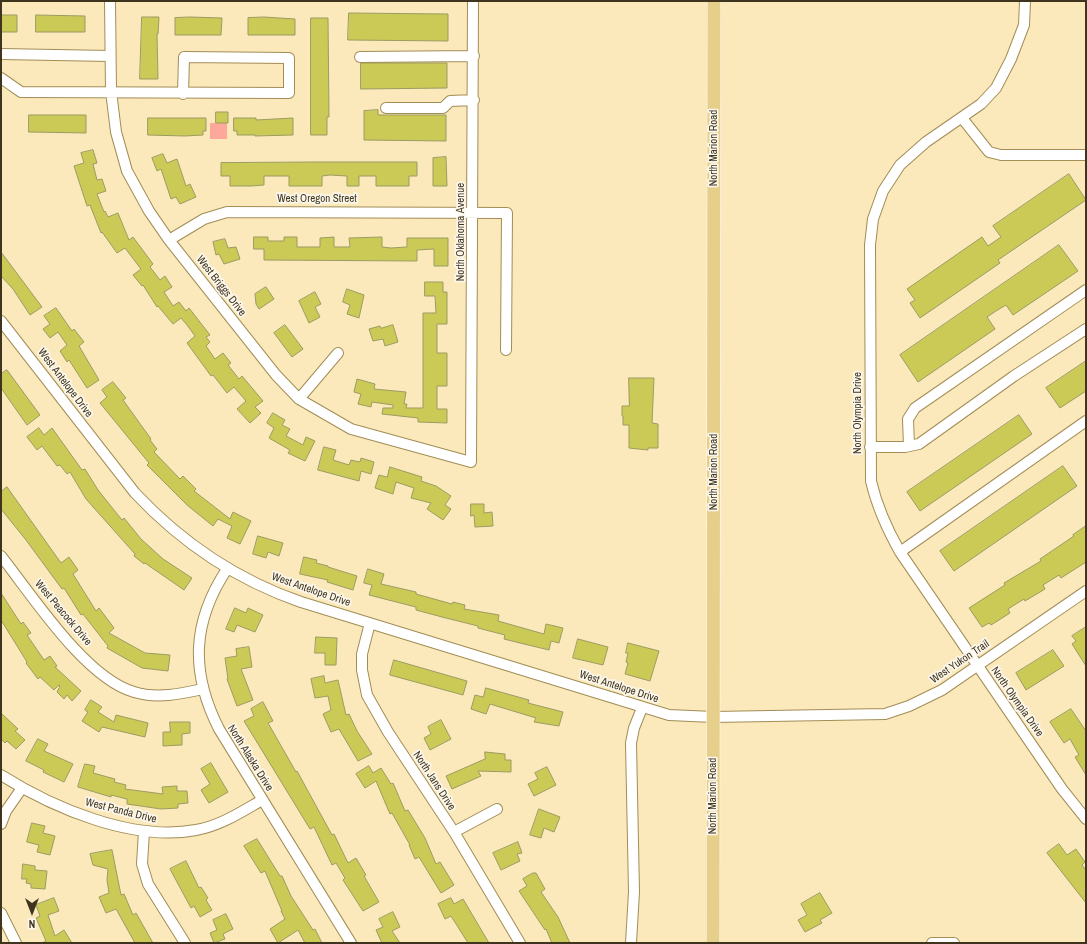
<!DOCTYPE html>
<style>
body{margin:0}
#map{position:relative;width:1087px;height:944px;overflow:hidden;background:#fbe9bb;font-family:"Archivo Narrow",sans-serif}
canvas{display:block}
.frame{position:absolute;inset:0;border:2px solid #3f351f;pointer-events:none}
.north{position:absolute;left:12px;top:892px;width:40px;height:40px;-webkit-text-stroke:3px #fcf7ec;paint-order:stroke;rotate:180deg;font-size:11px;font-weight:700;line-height:16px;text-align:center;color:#3f351f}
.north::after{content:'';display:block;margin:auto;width:14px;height:18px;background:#3f351f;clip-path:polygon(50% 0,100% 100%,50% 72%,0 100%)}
</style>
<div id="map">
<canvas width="1087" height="944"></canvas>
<div class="frame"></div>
<div class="north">N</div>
</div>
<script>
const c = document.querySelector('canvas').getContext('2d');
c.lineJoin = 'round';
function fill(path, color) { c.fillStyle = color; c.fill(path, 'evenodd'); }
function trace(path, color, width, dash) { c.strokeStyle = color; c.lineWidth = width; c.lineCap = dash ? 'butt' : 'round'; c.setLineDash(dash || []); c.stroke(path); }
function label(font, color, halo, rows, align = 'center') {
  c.font = font + ' "Archivo Narrow",sans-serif'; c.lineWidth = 3.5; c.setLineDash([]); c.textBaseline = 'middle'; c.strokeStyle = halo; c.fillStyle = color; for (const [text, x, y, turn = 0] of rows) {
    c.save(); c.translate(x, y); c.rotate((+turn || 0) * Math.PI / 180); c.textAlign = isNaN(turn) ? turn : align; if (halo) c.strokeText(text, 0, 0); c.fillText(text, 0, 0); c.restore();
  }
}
fill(new Path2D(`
 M210 123H227V139H210Z`), '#fea89c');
const building = new Path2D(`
 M349 13 448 14V41L348 40Z
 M1 15H17V32H1Z
 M36 15 85 16V32H36Z
 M142 17H159L158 34H157L158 79H140Z
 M190 17 222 18 221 35H175V18Z
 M264 17 295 19V35H248V18Z
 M311 18H328L329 117H327V135H311Z
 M361 63H447V88L361 89Z
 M378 110V115H446V141L364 140V111Z
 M216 112H228V123H216Z
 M29 115H86V133L29 132Z
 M148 118H206V131H203V135L185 136 148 135Z
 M234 118H256V120L293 118V135L255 136V135H237V131H234Z
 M93 150 97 163 93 164 97 180 102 179 106 191 97 194 104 212 105 211 108 217 118 213 129 240 133 237 153 264 150 267 160 280 165 276 172 287 164 292 173 306 179 302 186 311 189 308 210 335 206 337 210 342 206 346 215 359 223 353 231 363 228 365 239 379 242 376 263 401 255 407 261 413 250 423 237 409 246 401 234 387 227 393 213 375 211 376 187 343 195 336 187 325 181 318 173 324 158 306 157 307 143 285 142 286 133 275 141 269 125 248 117 253 102 232 101 233 90 205 87 206 74 166 84 163 81 153Z
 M163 154 167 163 177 159 186 186 190 184 196 197 180 204 176 197 171 199 161 169 157 171 152 158Z
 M446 157 447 186H433V158Z
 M314 162H417V176H409V186H376V176H359V186H347V176L330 175 322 176V186H289V176H264V185L251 186H230V176H221V163Z
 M1069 174 1086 200 998 260 1000 263 920 318 910 303 915 300 907 289 982 237 988 246 1001 237 993 226Z
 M254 237H268V241H284V237H297V247H320V238L334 237V247H350L349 238 382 237V247L391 248 407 247V238H448V266H434V249L417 250V261L264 260V249H254Z
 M225 239 228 248 236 247 240 259 224 264 219 254 216 255 213 242Z
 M1059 245 1078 271 1013 315 1006 305 996 311 987 317 995 329 918 382 900 355Z
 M1 252 42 307 30 315 13 289 1 276Z
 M425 282H443V292H447V324H437V353H447V386H437V409H447V423L418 422V418L382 414 383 408H393V405L372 402 371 407 358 404 361 394 354 392 357 379 375 384 374 389 406 392 404 404H407L406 408H423V313H436L435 296H425Z
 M266 287 274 299 259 309 256 304 255 294Z
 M347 289 364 295 359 318 347 314 350 305 343 302Z
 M315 292 321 304 315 307 320 317 309 323 299 301Z
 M56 308 72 331 74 329 84 342 79 346 99 380 87 388 69 360 67 362 60 351 67 345 58 332 50 338 43 329 50 324 44 316Z
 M285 325 303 349 292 357 274 333Z
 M393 325 398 342 385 346 383 339 373 341 369 329 380 326 381 328Z
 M1086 361V391L1060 408 1046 388Z
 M7 370 40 415 27 425 1 388V374Z
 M629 378H654L652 423 658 424V448H648V450L629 448V425H623V416H622V406H629Z
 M113 382 126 398 123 400 151 439 150 440 157 449 154 452 180 479 183 476 196 489 194 491 230 519 233 512 251 521 240 544 227 538 232 526 218 519 213 526 187 505 147 465 149 463 100 403 107 397 102 390Z
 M273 413 285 420 282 425 290 429 286 436 303 445 306 437 315 441 305 461 288 453 290 450 269 438 274 428 267 423Z
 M1019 415 1032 434 920 511 907 492Z
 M39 428 44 435 52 428 82 470 85 469 98 490 122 520 124 518 141 539 163 559 192 578 184 590 145 563 144 564 134 556 135 554 86 499 70 472 67 474 60 465 57 466 42 446 37 450 27 437Z
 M324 447 336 450 333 460 349 465 351 460 360 462 361 458 374 462 371 474 361 471 359 481 318 470Z
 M1063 466 1077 486 954 571 940 551Z
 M390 467 422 477 421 481 436 486 451 496 445 505 451 509 443 520 427 509 431 503 411 498 414 488 396 482 393 494 375 488 379 475 387 477Z
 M7 487 61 563 69 557 78 570 73 574 96 611 99 608 114 628 109 633 145 653 170 655 168 671 142 668 107 648 108 646 83 614 81 615 64 588 62 589 26 540 1 509V492Z
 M471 504H484V513L492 512 493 526 475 527 474 515 471 516Z
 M1086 526V562L1061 578 1059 575 1043 585 1045 589 1025 601 1024 599 1008 609 1010 613 991 625 989 623 982 627 969 608 1005 585 1004 583 1041 561 1040 559 1074 536 1073 535Z
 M258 536 283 543 279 556 268 552 266 558 253 554Z
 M304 557 317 560 316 563 328 566V567L357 576 353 590 327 582 328 580 300 574Z
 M368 569 384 574 381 584 416 592V594L452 604 453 602 465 605 464 609 499 615 498 621 544 634 546 624 563 628 559 643 551 641 549 650 520 643 504 639 505 635 478 628V626L442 617 416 610V607L369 595 372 585 364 583Z
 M1 593 21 624 23 622 31 633 27 635 44 660 50 656 57 666 55 667 81 691 72 701 67 695 64 699 57 692 60 686 59 685 54 690 40 677 38 679 26 663 27 662 1 620Z
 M235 608 246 613 248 608 263 615 255 632 237 625 234 632 226 629Z
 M1086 627V666L1072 644 1076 641 1072 636Z
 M316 637 337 638 336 665H325V653H315Z
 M578 639 608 647 603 665 573 658Z
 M628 643 659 651 650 681 625 674 628 663 626 662 628 653H626Z
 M249 647 252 667 241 669 253 700 237 706 227 679H228L225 658 237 656 236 649Z
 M1053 650 1064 666 1026 690 1016 673Z
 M394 660 467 681 463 695 390 675Z
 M324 676 325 683 338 680 346 715 349 714 357 731 372 754 358 761 339 729 331 732 323 714 331 710 328 696 315 698 311 679Z
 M486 688 529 700 528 703 563 712 559 726 534 722 536 718 490 704 486 714 471 709 475 695 483 697Z
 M91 700 102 707 98 712 114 722 116 715 148 723 145 737 102 727 99 732 82 721 88 712 85 710Z
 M263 702 273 721 268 723 296 772 297 771 332 835 334 834 348 863 356 858 366 875 364 876 379 902 363 911 343 880 345 878 336 863 332 865 314 827 310 829 244 721 254 716 251 709Z
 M1071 709 1086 731V775L1075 757 1079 755 1070 739 1064 743 1050 722Z
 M1 713 18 729 15 731 25 740 16 749 7 741 5 743 1 739Z
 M441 720 451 739 430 750 424 738 431 734 428 727Z
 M170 722H190V733L182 734V745L163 746V732H170Z
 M38 739 48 744 44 751 73 764 64 782 43 772 44 770 26 761Z
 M485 752 505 754V760H511V772L478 771 481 776 452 789 446 776 485 759Z
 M211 763 228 792 209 803 201 790 210 784 201 769Z
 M85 764 95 766 93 773 115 779 114 782 126 785 125 789 163 794 162 787 177 786V791H187L188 803 178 804V808L161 809 127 804V799L111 795V797L78 787Z
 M369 766 373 773 381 768 391 784 393 783 405 811 408 810 425 838 436 864 440 862 454 885 441 893 419 857 415 859 409 845H410L392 813 390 814 376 781 365 788 356 774Z
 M547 767 556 785 534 796 528 784 538 779 535 773Z
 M539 809 560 817 554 832 544 828 541 838 530 835Z
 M32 823 45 826 43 833 55 836 50 855 37 852 39 845 27 842Z
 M257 839 280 876H282L291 896 313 930 315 929 322 943H305L298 930 278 943 270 929 285 919 281 911H282L265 871 261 873 244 846Z
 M518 842 522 853 517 854 520 861 501 870 493 853Z
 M1059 844 1067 855 1076 849 1085 862 1082 865 1086 870V903L1047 853Z
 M112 850 121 895 124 894 133 915 136 913 153 943H135L116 909 106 913 99 897 109 893 107 880 108 869 93 865 90 854Z
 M186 861 199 888 201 887 208 898 206 900 212 910 200 917 194 906 191 908 170 869Z
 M23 864 35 866V870L47 871 45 889 31 888V884L26 883 27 879H22Z
 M533 873H536L545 889 541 892 558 917 570 943H552L546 929 545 930 519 891 527 886 523 879Z
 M820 893 832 913 820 920 822 923 805 932 798 920 807 915 801 904Z
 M54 898 59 911 48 915 55 936 64 930 72 943H42L46 941 36 918 40 916 36 905Z
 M451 898 454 904 463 899 489 943H468L451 916 445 919 438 904Z
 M393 912 400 927 392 931 400 943H382L376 930 383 927 379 919Z
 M226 914 233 929 223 934 225 939 214 943 210 933 217 930 213 920Z`);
fill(building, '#ccca57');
trace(building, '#9b9b62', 1);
const minor = new Path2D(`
 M110 1 111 91 116 132 127 171 149 211 169 240 276 375 299 399 351 429 471 462 473 1
 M1025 1 1024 25 1011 59 996 88 981 104 926 142 900 165 883 191 873 219 870 245 871 481C877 507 887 529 900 552L1062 789 1086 819
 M1 54 110 56
 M360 57 474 56
 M1 78 21 92 289 93V58L184 57 183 94
 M386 108H443L450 101 474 100
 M962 118 989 152 1001 155H1086
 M169 240 204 219 227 212 507 213 506 350
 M1 321 135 493C182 543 237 580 301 602L669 715 713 717 885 714 909 706 942 690 1086 591
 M299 399 338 353
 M909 446 908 419 915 408 1086 290
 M870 447H905L919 444 1014 376 1086 329
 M900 552 1086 421
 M1 556C32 595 85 678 134 692 157 699 180 694 203 689
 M227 569C192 622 190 672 219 729L351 943
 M370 623 362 654V670L367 695 388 732 454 832 520 943
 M1 775C53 808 133 842 196 830 220 826 241 812 262 800
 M1 824 6 811 22 788
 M144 831 142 864 148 884 185 943
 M454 832 497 809
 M1 913 16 943
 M631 943 634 892 631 743 634 728 642 708
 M932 943H954`);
const major = new Path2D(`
 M713 943 714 1`);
trace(minor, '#a28d56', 12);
trace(major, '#fff', 14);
trace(minor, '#fff', 10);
trace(major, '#e6ce8b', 13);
label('11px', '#3f351f', '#fcf7ec', [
 ["North Marion Road",714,148,-90],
 ["West Oregon Street",317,199],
 ["North Oklahoma Avenue",461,232,-90],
 ["West Briggs Drive",221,286,52],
 ["West Antelope Drive",65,383,53],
 ["North Olympia Drive",858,413,-90],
 ["North Marion Road",714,472,-90],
 ["West Antelope Drive",311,590,19],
 ["West Peacock Drive",63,613,50],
 ["West Yukon Trail",960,662,-34],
 ["West Antelope Drive",619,687,18],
 ["North Olympia Drive",1017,702,55],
 ["North Alaska Drive",250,758,58],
 ["North Jans Drive",434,781,57],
 ["North Marion Road",713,796,-90],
 ["West Panda Drive",121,811,14]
]);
</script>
